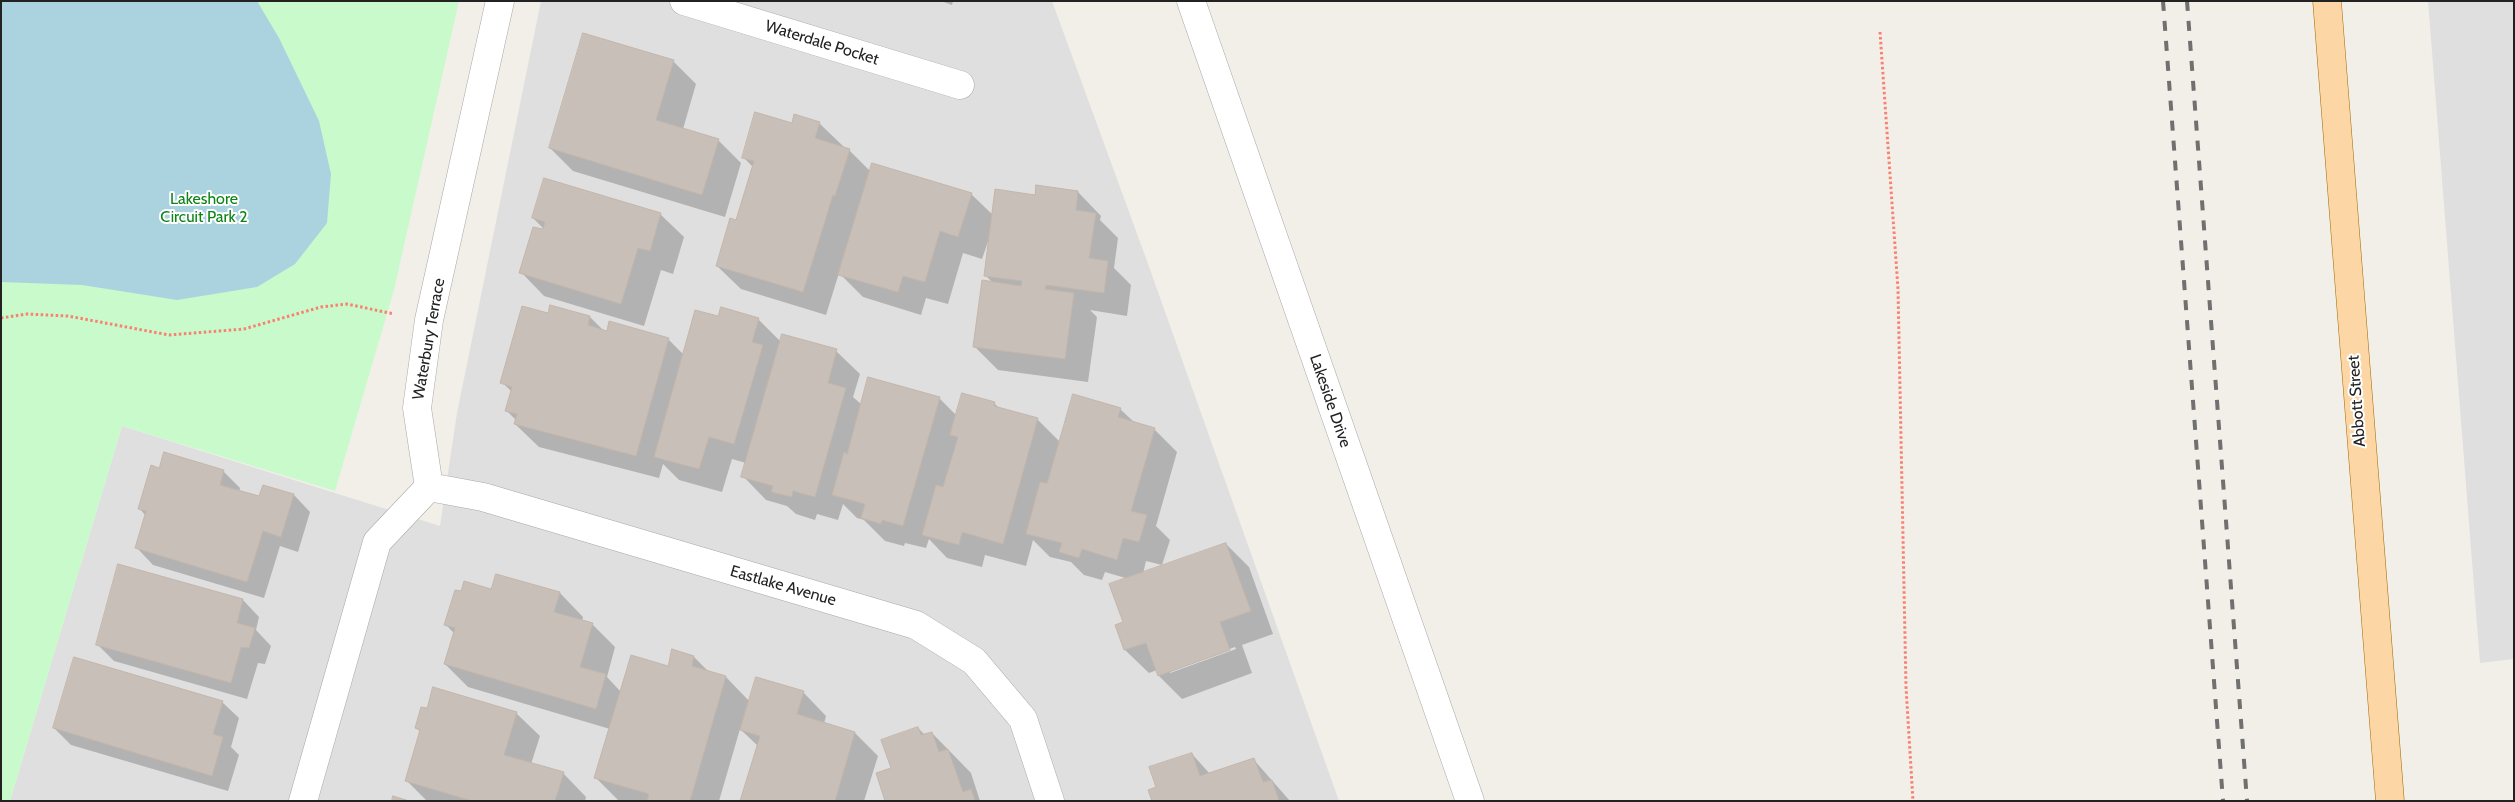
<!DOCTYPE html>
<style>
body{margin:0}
#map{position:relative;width:2515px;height:802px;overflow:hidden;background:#f2efe9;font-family:Cabin,sans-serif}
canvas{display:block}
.frame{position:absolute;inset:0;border:2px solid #222;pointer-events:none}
</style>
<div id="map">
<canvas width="2515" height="802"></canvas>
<div class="frame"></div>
</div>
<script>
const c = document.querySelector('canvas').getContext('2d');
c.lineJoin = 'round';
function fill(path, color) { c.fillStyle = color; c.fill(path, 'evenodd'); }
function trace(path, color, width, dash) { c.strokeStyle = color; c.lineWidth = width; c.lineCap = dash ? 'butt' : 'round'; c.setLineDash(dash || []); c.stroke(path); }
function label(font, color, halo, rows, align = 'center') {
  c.font = font + ' Cabin,sans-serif'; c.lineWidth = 4; c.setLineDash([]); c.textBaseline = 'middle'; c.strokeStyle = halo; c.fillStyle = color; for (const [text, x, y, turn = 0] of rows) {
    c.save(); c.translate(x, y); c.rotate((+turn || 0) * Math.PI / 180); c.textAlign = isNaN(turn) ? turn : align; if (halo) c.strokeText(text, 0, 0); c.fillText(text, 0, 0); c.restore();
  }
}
fill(new Path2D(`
 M541 1H1052L1147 261 1339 801H10L122 426 440 526 457 413Z
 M2428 1H2514V659L2480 663Z`), '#e0dfdf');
fill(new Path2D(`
 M1 1H459L394 290 335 491 122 426 10 801H1Z`), '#c8facc');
fill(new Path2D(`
 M1 1H257L279 38 319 121 331 174 327 223 295 264 257 287 177 300 82 285 1 282Z`), '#aad3df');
fill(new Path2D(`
 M941 1H953L952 5Z
 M673 61 696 84 683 129 718 140 741 163 725 217 573 171 550 148Z
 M819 123 843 146 842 148 849 150 871 172 971 194 993 215 1036 196 1078 192 1101 216 1100 220 1118 238 1114 268 1131 285 1127 316 1090 310 1097 317 1088 382 998 370 974 346 993 283 985 275 990 236 982 259 963 253 948 304 926 298 921 315 863 297 839 273 826 315 741 289 717 266 736 222 753 167 743 157 792 125Z
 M660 214 684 237 673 274 661 270 644 326 544 296 521 272 547 232 533 218Z
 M551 306 590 317 604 331 668 339 684 355 719 318 758 319 781 342 836 351 860 374 853 397 862 405 939 398 957 416 994 403 1000 409 1037 419 1060 442 1120 409 1135 423 1154 429 1177 452 1156 526 1170 540 1162 565 1146 561 1143 574 1226 544 1249 567 1273 634 1242 645 1252 673 1182 699 1159 676 1157 670 1149 673 1125 650 1117 626 1125 623 1129 579 1105 572 1102 580 1084 575 1071 562 1050 557 1033 540 1026 566 985 555 982 567 947 558 929 539 926 548 905 543 904 546 885 541 864 520 857 518 843 504 838 520 817 514 815 520 796 514 787 506 766 500 743 476 746 463 732 459 722 492 679 480 663 464 659 478 539 447 515 424 516 420 507 411 512 392 502 382 548 315ZM1235 647 1236 649 1170 673V671Z
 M160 469 223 471 240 488 239 492 260 497 294 495 310 512 298 552 280 546 264 598 153 565 137 548 146 516 139 508Z
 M496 575 560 593 583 617 582 621 592 624 615 647 607 677 621 692 694 657 709 672 726 677 750 702 803 692 826 716 824 724 855 733 878 756 864 801H742L758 746 740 729 719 801H619L596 778 610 729 468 687 445 664 454 633 445 624 461 592 492 590Z
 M243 600 259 617 256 630 271 646 265 664 258 663 247 699 114 661 97 644Z
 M222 702 239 718 231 747 239 755 228 791 71 745 54 728Z
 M516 713 540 736 531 764 563 773 586 797 585 801H427L406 780 421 732 416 728Z
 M918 728 925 735 932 733 971 773 980 801H887L893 769Z
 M1192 754 1210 774 1254 760 1290 801H1153L1158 788Z`), '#0003');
const building = new Path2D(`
 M583 33 674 60 656 120 719 139 702 195 549 148Z
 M755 112 792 123 794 114 820 122 815 138 850 149 835 196 833 195 803 292 716 266 730 218 736 220 754 161 742 158Z
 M872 163 972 193 958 237 940 231 925 282 903 276 898 292 838 275Z
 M544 178 661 213 650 251 638 248 621 304 519 273 533 227 543 229 545 222 532 218Z
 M1036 185 1078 191 1076 210 1096 213 1089 258 1108 261 1104 293 1046 285 1045 289 1074 293 1065 359 973 347 982 280 1021 286 1022 281 984 276 995 189 1035 195Z
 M550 305 590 316 588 325 607 331 609 321 669 338 636 456 514 424 517 414 505 411 512 387 500 383 522 306 548 313Z
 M721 307 759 318 752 342 763 345 734 444 709 437 699 469 654 457 695 310 718 316Z
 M782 334 837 349 828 383 846 388 815 497 793 491 792 497 771 492 773 486 741 477Z
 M868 377 940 397 903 526 882 520 881 524 861 518 865 504 832 495 844 452 847 454Z
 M962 393 995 402 994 406 1038 418 1003 544 962 532 959 545 922 535 936 485 943 487 958 437 950 435Z
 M1073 394 1121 408 1118 417 1155 428 1131 511 1147 515 1139 542 1123 538 1117 560 1082 549 1079 558 1059 552 1062 543 1026 534 1040 482 1047 483Z
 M164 452 224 470 220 485 259 496 263 485 294 494 281 537 263 531 247 582 135 548 146 511 138 509 151 465 159 468Z
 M1226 543 1251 611 1220 622 1230 650 1158 676 1146 643 1124 650 1115 625 1123 622 1109 584Z
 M118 564 243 599 237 623 255 628 249 648 241 647 231 683 96 645Z
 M496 574 560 592 554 612 593 623 580 667 606 674 596 709 444 664 455 628 444 625 455 590 461 591 464 581 491 589Z
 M672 649 694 656 692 666 726 676 690 801H647L649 794 594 778 631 655 668 666Z
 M74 657 223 701 213 734 223 737 212 776 53 728Z
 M756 677 804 691 797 714 855 732 835 801H740L760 736 740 730Z
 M433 687 517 712 504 755 564 772 555 801H472L405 781 420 730 415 728 421 707 427 708Z
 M918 727 921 735 932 732 939 752 948 749 963 792 971 789 975 801H885L876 773 891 768 881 740Z
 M1192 753 1200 776 1254 758 1263 782 1272 780 1279 801H1152L1148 790 1156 787 1149 767Z
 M393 796 409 801H392Z`);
fill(building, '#c7bfb8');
trace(building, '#c4b6ab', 1);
const minor = new Path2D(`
 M684 1 960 85
 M1191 1 1470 801
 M429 487 483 497 916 625 974 661 1023 719 1050 801
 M429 487 417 408 429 320 500 1
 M303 801 377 542 429 487`);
const major = new Path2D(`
 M2327 1 2390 801`);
trace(minor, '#a9a9a9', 29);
trace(major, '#a06b00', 29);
trace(new Path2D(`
 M1880 32 1898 289 1906 687 1913 801
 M1 318 27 314 68 316 169 335 244 329 321 307 347 304 394 314`), '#fa8072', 3, [2.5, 2.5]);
trace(minor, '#fff', 28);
trace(major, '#fcd6a4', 28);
trace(new Path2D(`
 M2163 1 2223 801
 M2187 1 2247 801`), '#707070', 4, [10, 10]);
label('16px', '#222', '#fff', [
 ["Waterdale Pocket",822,43,17],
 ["Waterbury Terrace",429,339,-80],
 ["Lakeside Drive",1330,401,71],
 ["Abbott Street",2357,401,-94],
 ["Eastlake Avenue",783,586,16]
]);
label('16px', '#0c8416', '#fff', [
 ["Lakeshore",204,199],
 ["Circuit Park 2",204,217]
]);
</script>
